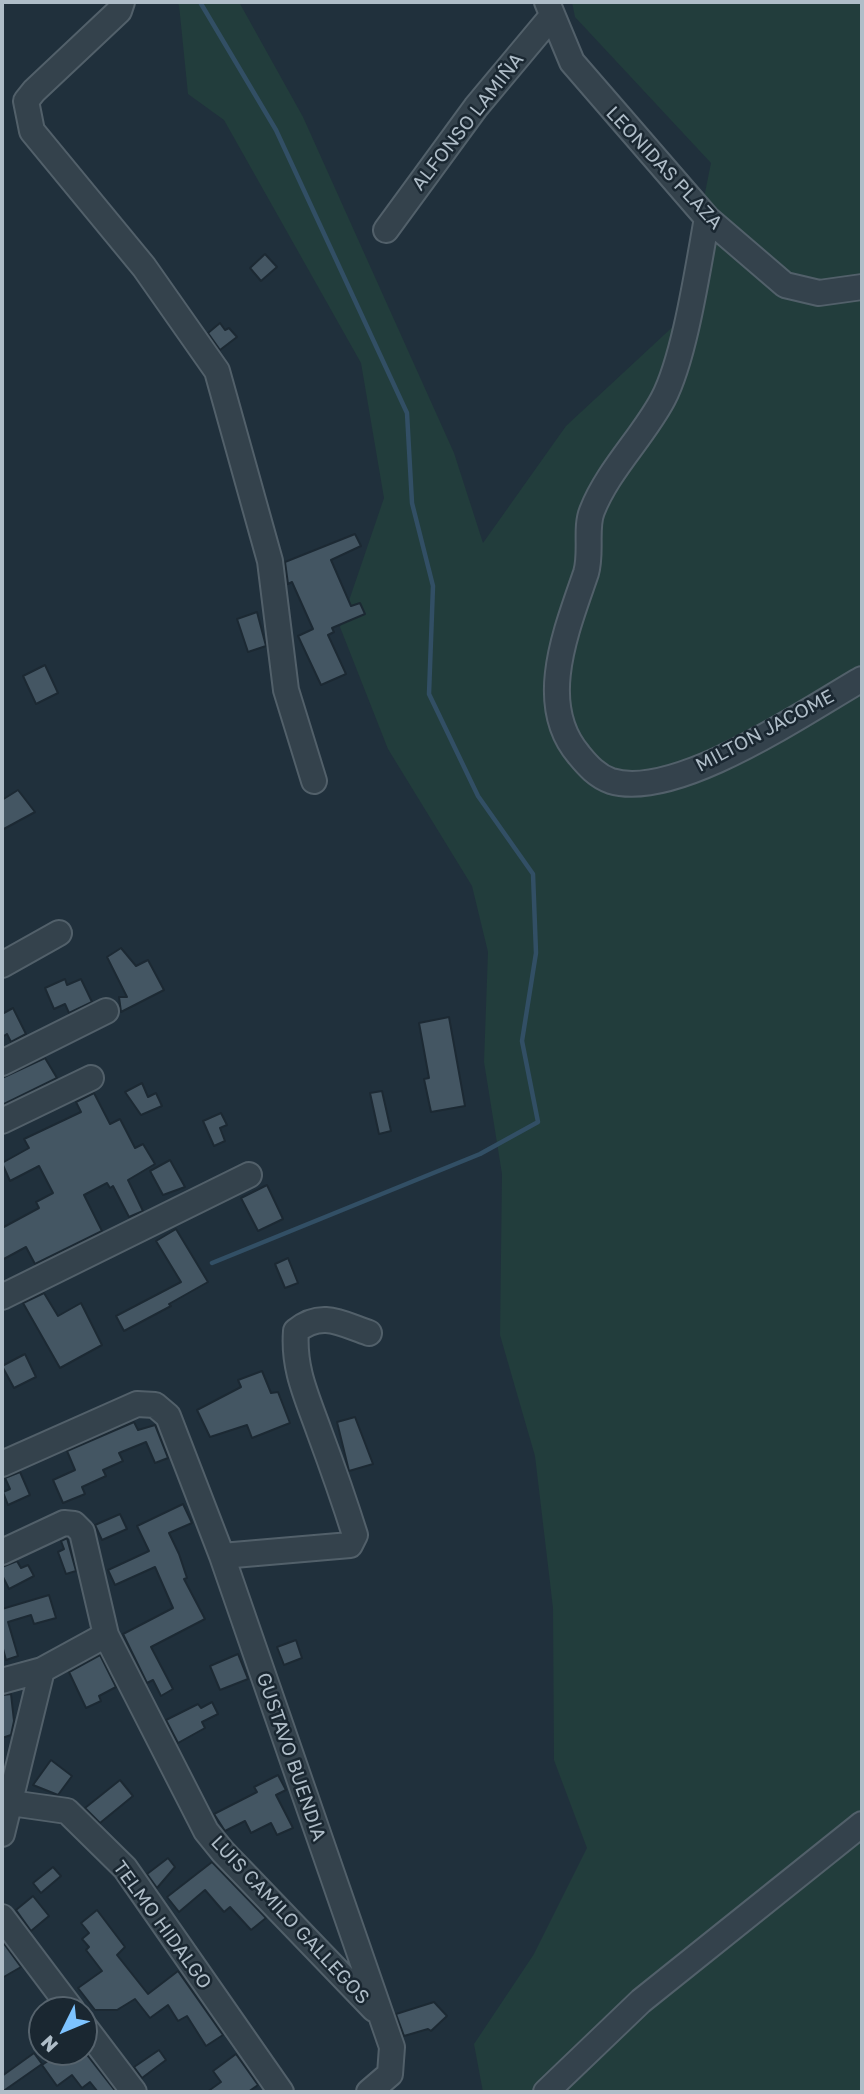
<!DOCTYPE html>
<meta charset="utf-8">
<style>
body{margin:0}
#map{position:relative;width:864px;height:2094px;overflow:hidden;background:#20303c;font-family:"Golos Text",sans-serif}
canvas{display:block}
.frame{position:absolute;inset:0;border:4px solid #afbdc8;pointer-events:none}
.north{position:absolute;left:28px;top:1996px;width:70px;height:70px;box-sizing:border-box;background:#1a2731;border:2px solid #56636d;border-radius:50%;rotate:227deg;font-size:19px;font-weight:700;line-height:28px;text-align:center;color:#afbdc8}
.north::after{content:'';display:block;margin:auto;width:24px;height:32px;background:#7dc3ff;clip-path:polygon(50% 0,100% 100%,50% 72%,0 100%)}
</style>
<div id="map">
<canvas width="864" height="2094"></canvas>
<div class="frame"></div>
<div class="north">N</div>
</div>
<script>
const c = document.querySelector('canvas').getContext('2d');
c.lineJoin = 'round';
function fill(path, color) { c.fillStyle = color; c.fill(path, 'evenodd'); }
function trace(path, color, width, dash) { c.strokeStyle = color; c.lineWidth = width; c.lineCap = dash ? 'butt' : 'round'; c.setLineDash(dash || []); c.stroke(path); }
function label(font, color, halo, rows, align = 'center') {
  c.font = font + ' "Golos Text",sans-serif'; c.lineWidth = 5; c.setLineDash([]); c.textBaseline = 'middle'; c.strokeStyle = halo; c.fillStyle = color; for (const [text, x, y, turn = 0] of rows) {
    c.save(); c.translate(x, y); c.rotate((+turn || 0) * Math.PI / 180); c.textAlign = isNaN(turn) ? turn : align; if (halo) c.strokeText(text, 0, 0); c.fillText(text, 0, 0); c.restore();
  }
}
fill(new Path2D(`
 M176 2H239L303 117 454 453 483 543 566 426 679 321 711 163 575 17 572 2H862V2092H483L474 2044 534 1954 587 1848 554 1760 553 1608 535 1456 500 1335 502 1174 484 1062 488 952 472 886 388 749 340 627 384 498 361 363 224 120 188 94 179 5Z`), '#223d3c');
trace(new Path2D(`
 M200 2 276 130 407 413 412 503 433 586 429 694 478 796 533 874 536 953 522 1041 538 1122 480 1154 212 1263`), '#324f65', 4.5);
const building = new Path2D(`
 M265 254 277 267 261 281 250 268Z
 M220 323 225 330 229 328 237 337 220 350 208 333Z
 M355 534 361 546 331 560 351 606 360 603 365 614 332 628 334 632 328 635 346 674 321 685 298 636 313 629 292 582 288 584 285 562Z
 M257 612 266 646 248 652 237 619Z
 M45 665 58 693 36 704 23 676Z
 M18 790 35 812 2 830V800Z
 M121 948 136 966 148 960 164 990 121 1012 119 997H127L107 957Z
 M65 979 67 985 81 979 92 1002 69 1013 65 1004 54 1009 45 988Z
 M13 1008 26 1034 11 1042 7 1034 2 1037V1014Z
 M449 1017 465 1106 431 1112 424 1079 429 1078 419 1023Z
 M45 1058 57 1078 2 1105V1078Z
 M142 1083 148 1097 156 1093 162 1106 141 1115 125 1092Z
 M382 1091 391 1131 379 1134 370 1093Z
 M94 1093 110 1124 120 1119 135 1148 143 1144 155 1164 128 1180 143 1211 129 1217 113 1186 110 1188 107 1183 84 1195 102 1231 35 1264 26 1247 2 1260V1228L39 1208 36 1202 53 1193 39 1166 10 1181 2 1163 29 1148 24 1139 81 1112 76 1102Z
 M221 1113 227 1125 220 1128 225 1141 214 1146 203 1121Z
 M170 1160 185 1187 163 1195 150 1171Z
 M267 1185 283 1219 258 1231 241 1198Z
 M176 1229 208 1282 169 1304 171 1306 124 1331 116 1316 181 1282 156 1241Z
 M288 1258 298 1283 285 1288 275 1264Z
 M44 1293 58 1316 81 1303 102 1345 60 1368 23 1303Z
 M25 1354 36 1377 14 1388 2 1366Z
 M262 1371 271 1393 278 1392 290 1423 252 1438 247 1425 210 1437 197 1410 241 1387 238 1380Z
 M355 1417 373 1464 349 1471 337 1422Z
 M134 1422 138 1430 155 1425 168 1458 155 1463 146 1442 119 1453 123 1461 103 1470 106 1476 82 1487 85 1494 63 1503 53 1480 75 1470 67 1451Z
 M20 1472 30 1495 8 1505 3 1492 10 1489 5 1478Z
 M183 1504 192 1523 169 1533 179 1554 187 1578 184 1579 205 1619 151 1647 173 1689 161 1696 153 1680 147 1683 123 1634 173 1608 155 1567 115 1585 108 1570 149 1551 137 1526Z
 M120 1514 127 1529 102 1540 95 1525Z
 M67 1538 76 1571 66 1574 58 1552 64 1549 61 1541Z
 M17 1561 21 1568 28 1565 34 1576 9 1589 2 1575V1567Z
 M49 1595 56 1618 34 1624 31 1615 8 1622 18 1656 6 1660 2 1645V1609Z
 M296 1640 302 1658 284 1665 277 1647Z
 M238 1654 248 1679 220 1690 210 1666Z
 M100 1655 116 1687 99 1696 101 1701 86 1708 69 1672Z
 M11 1694 14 1721 11 1735 2 1738V1695Z
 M212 1702 218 1714 202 1722 205 1728 178 1743 166 1720 198 1704 201 1708Z
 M51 1760 72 1776 58 1795 33 1785Z
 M278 1775 286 1790 276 1795 293 1828 277 1835 271 1823 251 1833 245 1821 225 1831 214 1814 257 1792 254 1787Z
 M120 1780 133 1796 100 1823 85 1808Z
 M168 1858 175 1867 157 1888 147 1874Z
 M212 1862 266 1918 251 1930 230 1907 224 1912 205 1890 179 1912 167 1897Z
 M53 1867 61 1876 41 1893 33 1883Z
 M33 1896 49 1916 31 1931 16 1910Z
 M97 1910 125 1947 117 1955 148 1994 178 1971 223 2035 206 2046 187 2016 178 2021 168 2005 150 2018 135 1999 117 2010H95L78 1988 102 1971 86 1950 89 1947 82 1939 89 1933 81 1923Z
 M2 1941 21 1967 2 1978Z
 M434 2002 447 2016 431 2031 428 2029 404 2036 396 2014Z
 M159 2050 166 2060 142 2078 134 2067Z
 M84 2051 116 2092H98L90 2082 82 2088 72 2075 57 2086 42 2065 61 2052Z
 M34 2053 42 2064 2 2092V2076Z
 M236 2054 258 2085 248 2092H207L221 2082 213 2071Z`);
fill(building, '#445663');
trace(building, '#1c2933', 2);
const minor = new Path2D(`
 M122 2 119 11 34 91 26 101 32 131 144 267 217 371 270 561 286 690 314 781
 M547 2 572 62 707 218 785 285 819 293 862 287
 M707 218C698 267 685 357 663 399 643 437 608 470 592 511 585 528 592 553 586 573 567 629 535 704 579 755 588 766 597 776 611 781 676 801 806 711 862 679
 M386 230 476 107 552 16
 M2 965 59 933
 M2 1063 106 1011
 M2 1121 91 1078
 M2 1297 249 1175
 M2 1464 137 1404 155 1405 168 1416 222 1556 392 2047 390 2074 369 2092
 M2 1552 64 1523 74 1524 82 1532 106 1635 206 1831 223 1852 374 2009
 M222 1556 350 1545 355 1535C344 1500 332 1466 319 1431 307 1397 293 1369 296 1331 322 1310 342 1324 369 1333
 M2 1681 42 1670 106 1635
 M11 1803 67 1811 125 1868 281 2092
 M2 1834 42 1670
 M2 1917 72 2010
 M84 2026 134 2092
 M546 2092 641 2001 862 1824`);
trace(minor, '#52606a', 28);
trace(minor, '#34424c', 24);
label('19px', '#afbdc8', '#1a2731', [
 ["ALFONSO LAMIÑA",468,122,-52],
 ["LEONIDAS PLAZA",664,168,47],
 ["MILTON JACOME",765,731,-28],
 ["GUSTAVO BUENDIA",291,1757,71],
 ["LUIS CAMILO GALLEGOS",290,1920,47],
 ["TELMO HIDALGO",162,1925,54]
]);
</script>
